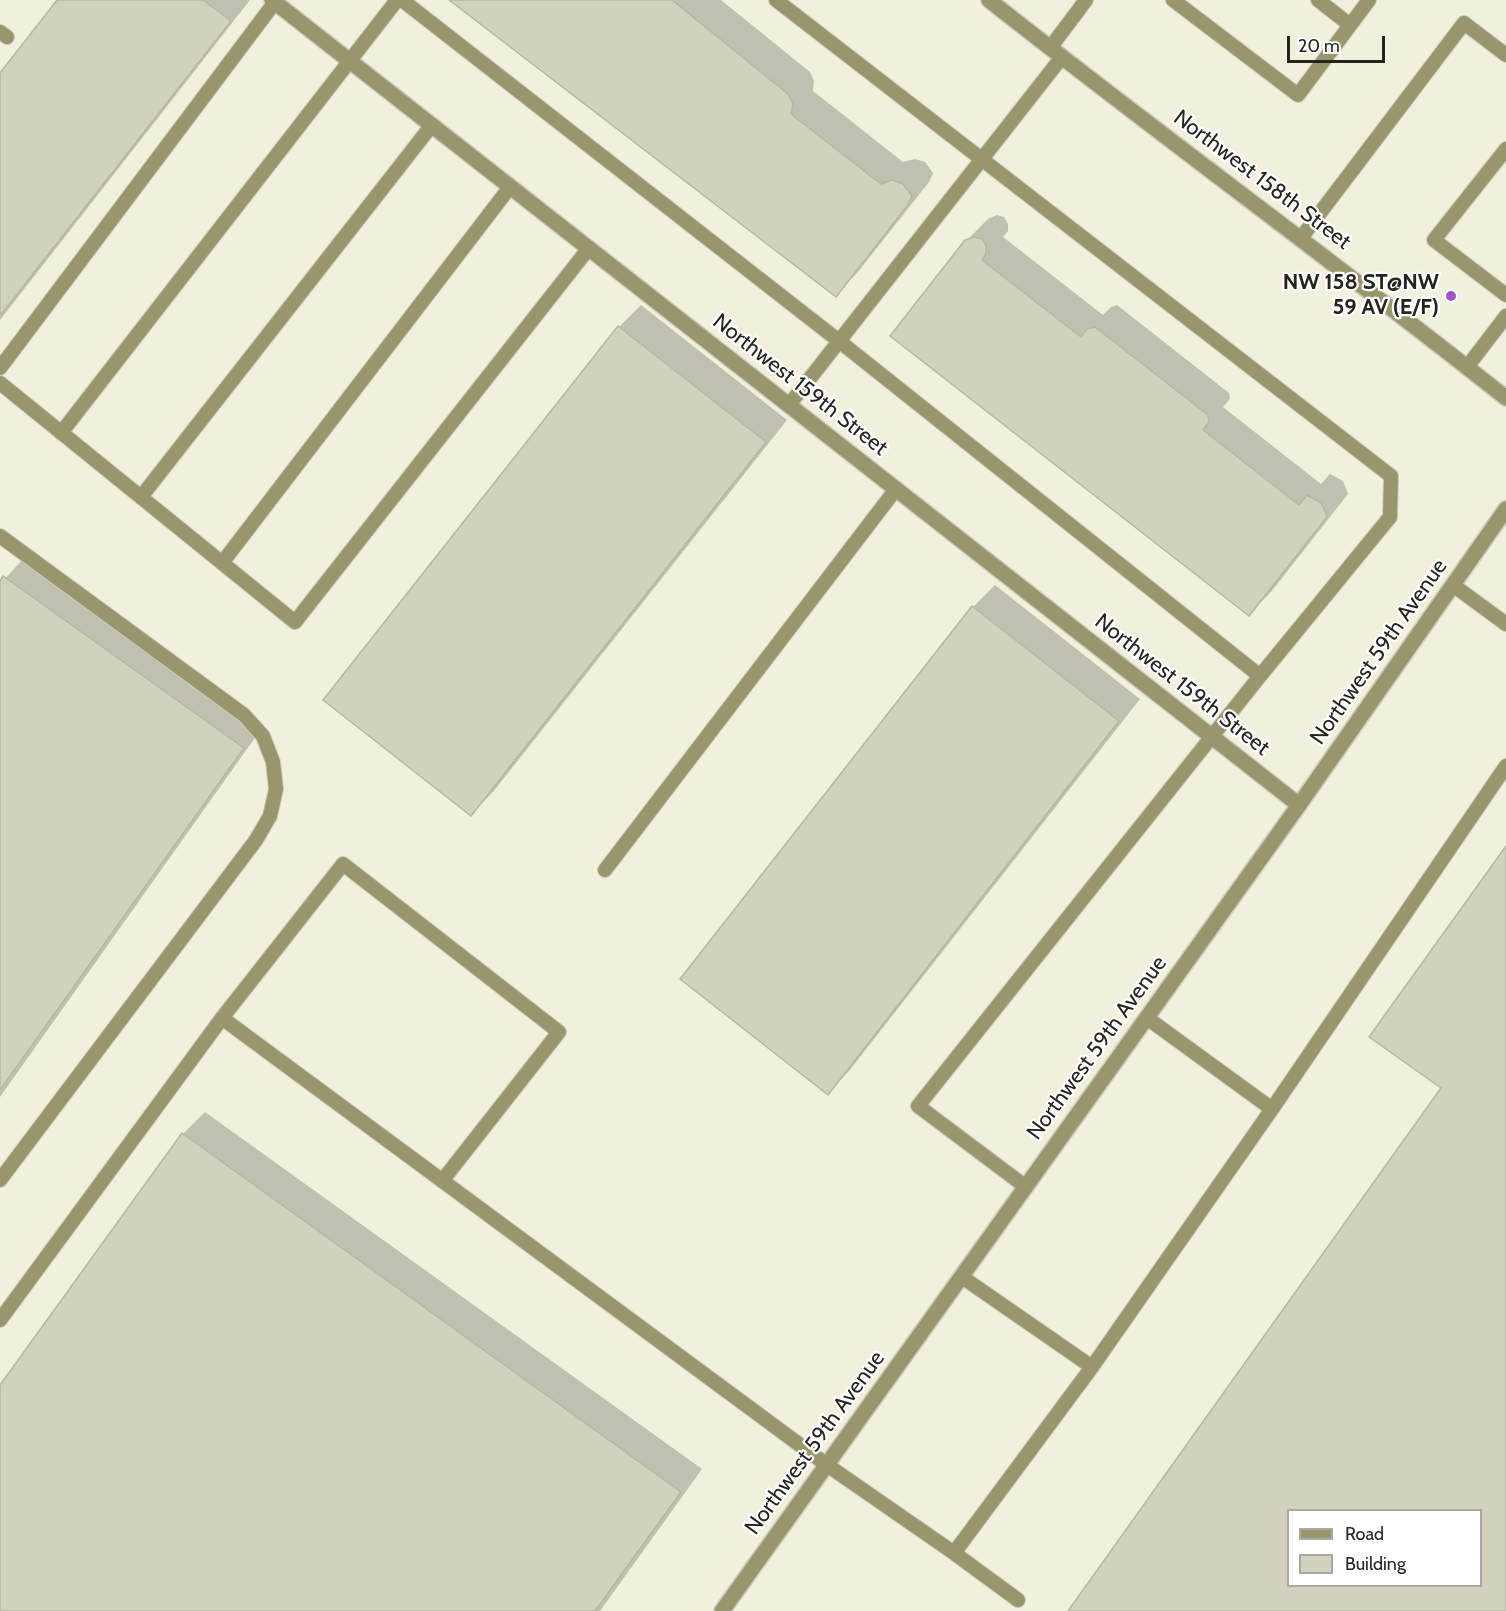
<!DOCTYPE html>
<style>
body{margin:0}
#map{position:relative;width:1506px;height:1611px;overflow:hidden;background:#f1f0dd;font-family:Cabin,sans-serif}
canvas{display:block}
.legend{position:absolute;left:1287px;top:1509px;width:195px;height:78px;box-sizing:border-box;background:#fff;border:2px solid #a8a8a5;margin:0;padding:8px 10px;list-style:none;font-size:18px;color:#25251e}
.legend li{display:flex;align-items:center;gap:12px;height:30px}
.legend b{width:30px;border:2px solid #a8a8a5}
.scale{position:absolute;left:1287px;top:36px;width:98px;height:27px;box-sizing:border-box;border:3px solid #25251e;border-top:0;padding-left:8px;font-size:18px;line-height:21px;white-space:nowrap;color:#25251e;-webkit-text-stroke:4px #fff;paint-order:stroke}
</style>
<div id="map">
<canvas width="1506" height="1611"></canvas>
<ul class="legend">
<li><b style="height:8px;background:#98966d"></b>Road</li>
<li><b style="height:16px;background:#d2d1be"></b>Building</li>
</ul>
<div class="scale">20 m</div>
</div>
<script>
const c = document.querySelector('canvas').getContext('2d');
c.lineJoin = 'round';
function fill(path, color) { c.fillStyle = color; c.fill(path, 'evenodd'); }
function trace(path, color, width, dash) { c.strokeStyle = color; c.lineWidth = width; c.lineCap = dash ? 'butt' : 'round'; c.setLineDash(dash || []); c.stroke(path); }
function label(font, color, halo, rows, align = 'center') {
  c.font = font + ' Cabin,sans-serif'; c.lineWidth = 4.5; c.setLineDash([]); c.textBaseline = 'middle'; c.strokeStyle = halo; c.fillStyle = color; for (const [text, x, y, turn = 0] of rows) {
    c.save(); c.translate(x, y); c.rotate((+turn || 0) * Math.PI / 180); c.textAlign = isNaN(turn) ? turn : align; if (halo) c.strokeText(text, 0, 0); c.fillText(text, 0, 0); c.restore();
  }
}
fill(new Path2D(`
 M59 0H250L0 320V76Z
 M452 0H721L810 72 814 81 813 91 903 162 915 159 925 162 933 173 929 182 857 273 835 295Z
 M997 215 1004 217 1008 224V231L1003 237 1103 315 1111 307 1117 305 1229 393 1230 399 1223 407 1321 484 1330 474 1343 481 1348 494 1271 592 1249 614 966 241 988 219Z
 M641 305 787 420 493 792 471 814 619 327Z
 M26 556 264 725 0 1097V584Z
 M995 585 1140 699 849 1071 827 1093 973 607Z
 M1506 849V1611H1070L1443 1088ZM1288 1510H1480V1586H1288Z
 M205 1112 702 1469 600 1611H0V1388L183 1134Z`), '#0003');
const building = new Path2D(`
 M57 0H203L231 21 0 316V73Z
 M449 0H672L788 94 793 104 791 114 881 184 892 180 903 184 912 196 907 206 836 297Z
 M974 237 982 239 986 246V254L982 260 1081 337 1087 329 1095 327 1208 415 1209 422 1203 430 1299 505 1307 495 1321 503 1325 511 1327 517 1249 616 890 336 965 240Z
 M618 326 766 442 471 816 323 700Z
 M3 576 244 748 0 1090V581Z
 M972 606 1119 721 828 1095 680 979Z
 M1506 846V1611H1068L1441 1088 1369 1037ZM1288 1510H1480V1586H1288Z
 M182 1133 681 1492 595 1611H0V1385Z`);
fill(building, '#d2d1be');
trace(building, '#b7b6a4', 1.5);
const service = new Path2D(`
 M402 0 839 341 1260 676 918 1106 1026 1187
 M776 0 1391 476 1390 517 1260 676
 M1173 0 1298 95 1369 0
 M1318 0 1350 25
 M0 32 7 37
 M1050 48 1086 0
 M1506 149 1434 240 1506 295
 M1301 238 1464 23 1506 55
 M1467 367 1506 316
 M0 368 275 2
 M0 383 295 622 589 248
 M789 405 1062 57
 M61 433 397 0
 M141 497 432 125
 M0 536 244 715 263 736 273 762 276 789 270 816 256 840 0 1180
 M222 563 510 187
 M1453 585 1506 624
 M605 870 896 489
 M222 1018 343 864 559 1032 442 1181
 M1272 1109 1506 766
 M962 1277 1092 1367
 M0 1320 222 1018 827 1465 954 1553 1092 1367 1272 1109 1147 1018
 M954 1553 1018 1600`);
const minor = new Path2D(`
 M272 0 1299 805`);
const tertiary = new Path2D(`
 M989 0C1160 135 1336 263 1506 398
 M722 1611 1299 805 1506 509`);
trace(service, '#cccbbb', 16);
trace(minor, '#cccbbb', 18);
trace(tertiary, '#cccbbb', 18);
trace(service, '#98966d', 14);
trace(minor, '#98966d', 15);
trace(tertiary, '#98966d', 15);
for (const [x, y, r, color] of [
 [1451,296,6,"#a252c2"]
]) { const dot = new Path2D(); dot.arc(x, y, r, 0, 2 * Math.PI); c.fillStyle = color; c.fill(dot); trace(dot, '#fff', 2); }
label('22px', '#25251e', '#fff', [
 ["Northwest 158th Street",1262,180,37],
 ["Northwest 159th Street",800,385,38],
 ["Northwest 59th Avenue",1379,652,-55],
 ["Northwest 159th Street",1182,685,38],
 ["Northwest 59th Avenue",1097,1048,-54],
 ["Northwest 59th Avenue",815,1443,-54]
]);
label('bold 22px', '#25251e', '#fff', [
 ["NW 158 ST@NW",1439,283],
 ["59 AV (E/F)",1439,308]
], 'right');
</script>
